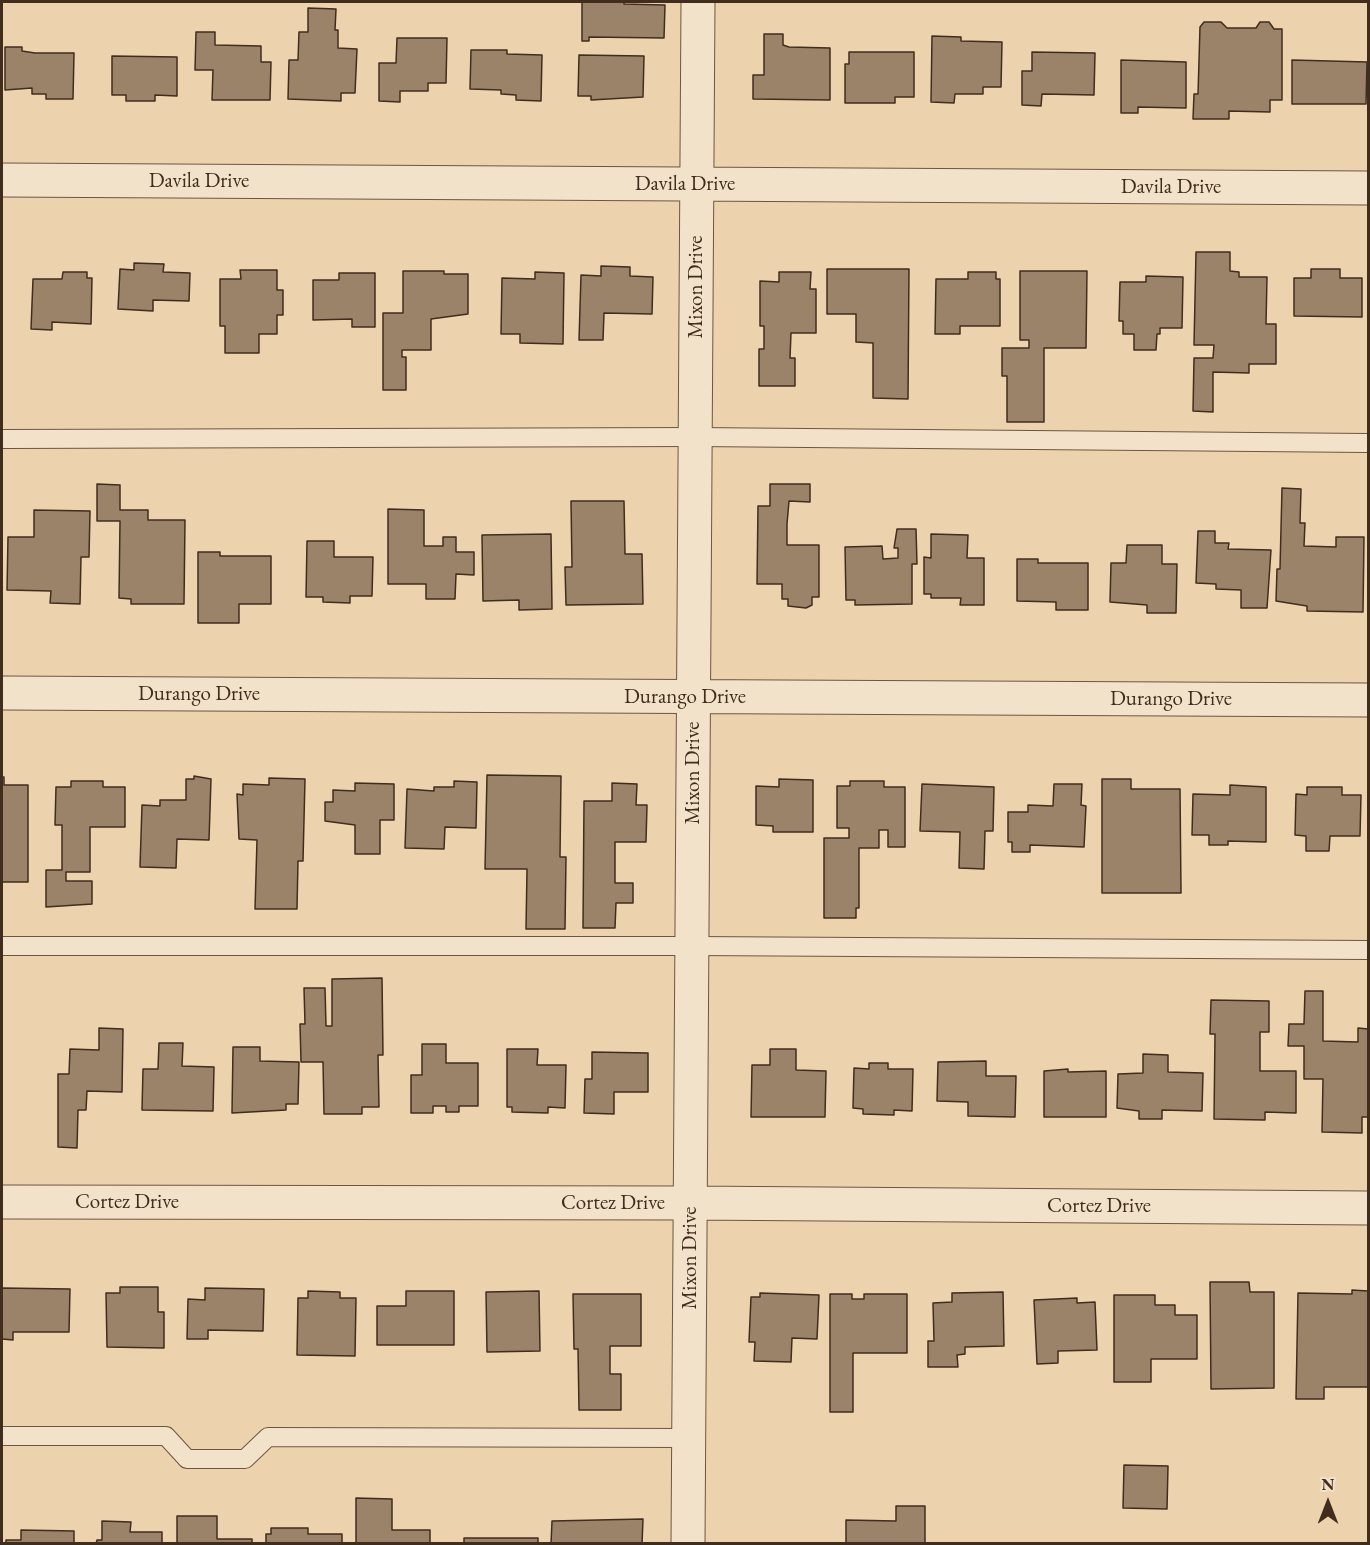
<!DOCTYPE html>
<style>
body{margin:0}
#map{position:relative;width:1370px;height:1545px;overflow:hidden;background:#ecd3ad;font-family:"EB Garamond",serif}
canvas{display:block}
.frame{position:absolute;inset:0;border:3px solid #412d1e;pointer-events:none}
.north{position:absolute;left:1298px;top:1473px;width:60px;height:60px;-webkit-text-stroke:4px #f3e2ca;paint-order:stroke;rotate:0deg;font-size:16px;font-weight:700;line-height:24px;text-align:center;color:#412d1e}
.north::after{content:'';display:block;margin:auto;width:21px;height:27px;background:#412d1e;clip-path:polygon(50% 0,100% 100%,50% 72%,0 100%)}
</style>
<div id="map">
<canvas width="1370" height="1545"></canvas>
<div class="frame"></div>
<div class="north">N</div>
</div>
<script>
const c = document.querySelector('canvas').getContext('2d');
c.lineJoin = 'round';
function fill(path, color) { c.fillStyle = color; c.fill(path, 'evenodd'); }
function trace(path, color, width, dash) { c.strokeStyle = color; c.lineWidth = width; c.lineCap = dash ? 'butt' : 'round'; c.setLineDash(dash || []); c.stroke(path); }
function label(font, color, halo, rows, align = 'center') {
  c.font = font + ' "EB Garamond",serif'; c.lineWidth = 6; c.setLineDash([]); c.textBaseline = 'middle'; c.strokeStyle = halo; c.fillStyle = color; for (const [text, x, y, turn = 0] of rows) {
    c.save(); c.translate(x, y); c.rotate((+turn || 0) * Math.PI / 180); c.textAlign = isNaN(turn) ? turn : align; if (halo) c.strokeText(text, 0, 0); c.fillText(text, 0, 0); c.restore();
  }
}
const building = new Path2D(`
 M582 2H624V4L665 5 664 38 589 37V41H582Z
 M308 8 336 9 335 30H338V48L357 49 355 93H341V101L288 99 289 60H298L299 32H308Z
 M1204 22H1221L1227 28H1256L1260 22H1269L1274 29H1282V100H1270V112L1229 111V119H1193L1194 94H1198L1200 27Z
 M196 32H215V45L261 46V62H271L270 100H212L213 70H195Z
 M764 34H783V45L789 47 830 48V100L753 99V75H764Z
 M932 36 961 37V41L1002 42 1001 87H983V94H955L954 103 931 102Z
 M397 38H447L446 83H428V91H400V102L379 101V63H396Z
 M5 47H22V51L35 53H74L73 99H46V94H32V88L5 90Z
 M471 50H507V54L542 55 541 101 516 100V95L501 94V90L470 89Z
 M849 52H914V97H895V103H845V64H849Z
 M1032 52 1095 53 1094 95 1042 94 1041 106 1022 105V71H1032Z
 M579 55 644 56 643 97 591 100V96H578Z
 M112 56 177 57V96L155 95V101H126V95H112Z
 M1121 60 1186 62V108L1138 107V113H1121Z
 M1292 60 1367 62 1366 104H1292Z
 M1196 252H1230V271L1239 272V277H1267L1266 324H1276V364H1249V373L1213 372V412L1193 411 1194 358H1213L1214 345H1194Z
 M134 263 164 264 163 272 190 273 189 301 153 300V311L118 309 120 269 134 270Z
 M601 266 630 267V276L653 277 652 314 604 313 603 340H579L581 275 601 276Z
 M827 269H909L908 399 873 398V343L856 342V314H827Z
 M1311 269H1340V278H1362V317L1294 316V278H1311Z
 M240 270H277V290H283V315H277V334H259V353H225V326H220V279H241Z
 M403 271H444V274H468V314L431 319V350H402V357H406V390H383V313H403Z
 M1020 271H1087L1086 348H1044V422H1007V376H1002V348H1029V340H1020Z
 M63 272H87V278H92L91 324 52 322V330L31 329 33 279H62Z
 M535 272 564 273 563 344 520 343V334H501L502 278 535 279Z
 M779 272H811L810 289H816V333H791L790 358H795V386H759V349H764V326H760V281L779 282Z
 M968 272H996V279H1000V326H960V334H935L936 279H968Z
 M339 273H375V327H352V319L313 320V280H339Z
 M1146 276 1183 277 1182 328H1160V334H1157L1156 350H1134V334H1123V321H1119L1120 282H1146Z
 M97 484 120 485V510H148V520H185L184 604H131V599L119 598 120 521H97Z
 M770 484H810V502L789 501 787 524V545H819V597H812V605L806 608 788 606V599H782V584H757L758 506H770Z
 M1282 488 1301 489 1300 523H1305L1304 546 1336 547V537H1364L1363 612 1307 611V606L1276 601 1277 569H1280Z
 M571 501H624L625 554H642L643 604 566 605 565 567H572Z
 M388 509 424 510V546H443V537H456V552H474V575L456 574 455 599H426V584H388Z
 M34 510 90 511 89 557H81L80 604 50 603 51 591 7 590 8 537H34Z
 M897 529H916L917 564H912V604L855 605V600H846L845 547 882 546 883 559 898 558V548H894Z
 M1198 531H1215V543H1229L1228 549 1271 550 1267 608H1241V590L1216 589V584L1196 583Z
 M551 534 552 609 519 610V600L483 601 482 535Z
 M931 534 968 535 967 558H984V605H960L961 598H931V594H924V557L931 558Z
 M307 541H334V557H373L372 596H350V603L323 602V597H306Z
 M1127 545H1162V564H1177L1176 613H1147V605L1110 602 1111 563H1126Z
 M198 552H220V556H271V604H239V623H198Z
 M1017 559H1038V563H1088V610H1056V602L1017 601Z
 M487 775 561 776 560 857H566L565 929H526L527 869H485Z
 M194 776 211 779 209 840 177 839 176 868 140 867 142 805 160 806V800H186V779H194Z
 M2 777H4V785H28V882H2Z
 M269 778 305 779 303 861H298L297 909H255L257 840 239 839 237 794 243 795V784L269 785Z
 M779 779 813 780V832H773V826L756 825V786L779 787Z
 M1102 779H1131V789H1180L1181 893H1102Z
 M71 781H103V787H125V827H90V872H66V881H92V904L46 907V870H62V825H55L56 787H71Z
 M454 781 477 782 476 828 445 827 444 849 405 848 407 789 434 791V787H454Z
 M850 781H884V787H905V847H888V830H879V848H859V908H856V918H824V838H849V828H837V786H850Z
 M355 783 394 784V820H380V854H355V825L325 821V802H333V790L355 791Z
 M612 783 637 784 636 805H647L646 842H615V883H633V903H616L615 928H583L584 801H612Z
 M922 784 994 787 993 831H985L984 869 959 868 960 832 920 831Z
 M1054 784H1082L1081 805 1086 806 1084 847 1030 845V852H1012V842H1008V812H1028V805L1053 806Z
 M1230 785 1266 787V842L1228 841V845H1209V835H1192L1193 794 1230 795Z
 M1307 787H1342V795H1361L1360 836H1330L1329 851H1306V836L1295 835 1296 794 1307 795Z
 M382 978 383 1055H378L379 1107H362V1114H324L323 1062H301L300 1024H305L304 988H325L326 1026H332V979Z
 M1305 991H1323V1041L1358 1042V1028L1368 1029V1117H1362V1133L1322 1132 1323 1079H1304V1046H1288L1289 1024H1304Z
 M1211 1000 1269 1001V1032H1260V1071H1296V1113L1265 1112V1120L1214 1119 1215 1034H1210Z
 M99 1028 123 1029 122 1092 87 1091 86 1110H78L77 1148 58 1147V1074H69L70 1049 99 1050Z
 M159 1043H183L182 1066 214 1067 213 1111 142 1110 143 1069H158Z
 M422 1044H446V1063H478V1106H459V1112H446V1106H433V1113H411V1075H422Z
 M233 1047H260V1061L299 1062 298 1104H286V1110L232 1113Z
 M507 1049H538L537 1065H566L565 1108 548 1107V1113L512 1112V1107H507Z
 M770 1049H796V1070L826 1071 825 1117H751L752 1065H770Z
 M592 1052 648 1053V1092H614V1114L584 1113 585 1079H592Z
 M1143 1054 1168 1055V1072L1203 1073 1202 1111 1162 1110V1119H1139V1111L1117 1108 1118 1074 1143 1073Z
 M986 1061V1076H1016L1015 1117 968 1116V1102L937 1101 938 1062Z
 M869 1063H888V1069H913L912 1111 894 1110V1115L863 1114V1109L853 1108 854 1068 869 1069Z
 M1068 1069V1072L1106 1071V1117H1044V1071Z
 M1210 1282H1249L1250 1292H1274V1388L1211 1389Z
 M120 1287H158V1312H164V1348L107 1347 106 1293H120Z
 M2 1288 70 1289 69 1332H13V1340L2 1339Z
 M205 1288 264 1289 263 1331 208 1330V1339H187L188 1299 205 1300Z
 M1352 1290 1368 1291V1387H1324V1399H1296L1298 1293 1352 1294Z
 M308 1291 340 1292V1298H356L355 1356 297 1355 298 1298H308Z
 M406 1291H454V1345H377V1306H406Z
 M539 1291 540 1351 487 1352 486 1292Z
 M1003 1292 1004 1346 965 1347V1354L957 1355 958 1367H928V1341H934L933 1303 952 1302V1293Z
 M760 1293 819 1295 817 1339 792 1338 791 1362 754 1361 755 1342H749L751 1297H760Z
 M573 1294H641V1346H610V1374H621V1410H579L578 1349H574Z
 M830 1294H852V1299H864V1294H907V1353H853V1412H830Z
 M1114 1295H1155V1305H1175V1315H1197V1359H1151V1382H1114Z
 M1077 1298V1303L1095 1302 1097 1350 1058 1351V1363L1037 1364 1034 1300Z
 M1124 1465 1168 1466 1167 1509 1123 1508Z
 M356 1498 392 1499V1530H430V1544H356Z
 M896 1506H925V1544H846V1520L896 1521Z
 M177 1516H217V1539H252V1544H177Z
 M643 1519 642 1544H551L552 1521Z
 M102 1521 131 1522 130 1532H162V1544H96L97 1540H102Z
 M271 1528H308V1534H342V1544H266V1534H271Z
 M21 1530 74 1531V1544H6V1540H21Z
 M464 1538H538V1544H464Z`);
fill(building, '#9a8368');
trace(building, '#412d1e', 1.5);
const service = new Path2D(`
 M2 439 695 437 1368 443
 M2 946H692L1368 950
 M2 1436H166L187 1459H245L268 1437 689 1438`);
const minor = new Path2D(`
 M2 180 1368 188
 M2 693 1368 700
 M2 1202 690 1203 1368 1208
 M688 1544 698 2`);
trace(service, '#6c5642', 20);
trace(minor, '#6c5642', 35);
trace(service, '#f3e2ca', 18);
trace(minor, '#f3e2ca', 33);
label('21px', '#412d1e', '#f3e2ca', [
 ["Davila Drive",199,181],
 ["Davila Drive",685,184],
 ["Davila Drive",1171,187],
 ["Mixon Drive",696,287,-90],
 ["Durango Drive",199,694],
 ["Durango Drive",685,697],
 ["Durango Drive",1171,699],
 ["Mixon Drive",693,773,-90],
 ["Cortez Drive",127,1202],
 ["Cortez Drive",613,1203],
 ["Cortez Drive",1099,1206],
 ["Mixon Drive",690,1258,-90]
]);
</script>
